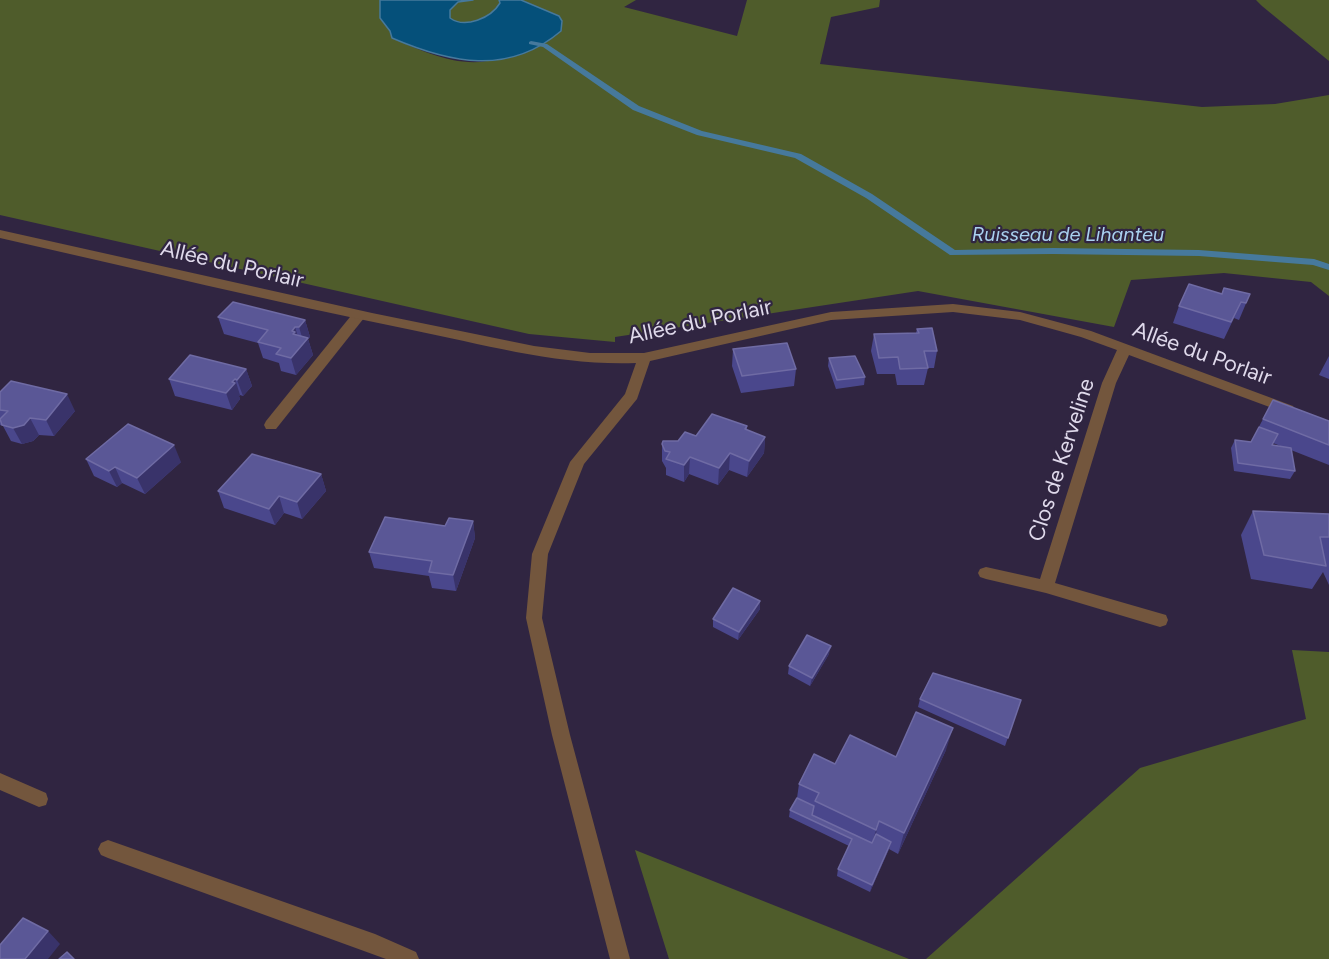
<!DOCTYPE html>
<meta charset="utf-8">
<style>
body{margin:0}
canvas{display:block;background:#302541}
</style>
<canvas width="1329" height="959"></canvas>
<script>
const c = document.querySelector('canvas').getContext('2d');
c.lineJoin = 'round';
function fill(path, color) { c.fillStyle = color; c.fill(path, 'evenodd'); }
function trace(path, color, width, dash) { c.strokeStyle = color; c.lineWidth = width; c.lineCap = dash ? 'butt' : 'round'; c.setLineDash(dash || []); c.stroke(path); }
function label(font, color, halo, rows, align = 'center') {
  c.font = font + ' Figtree,sans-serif'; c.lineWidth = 4.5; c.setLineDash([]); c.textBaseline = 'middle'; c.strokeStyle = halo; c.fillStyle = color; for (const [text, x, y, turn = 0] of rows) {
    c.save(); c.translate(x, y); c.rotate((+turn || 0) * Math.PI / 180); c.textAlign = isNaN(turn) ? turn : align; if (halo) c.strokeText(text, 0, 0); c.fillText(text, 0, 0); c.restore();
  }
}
fill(new Path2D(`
 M0 0H380V18L390 31 392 38C420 50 456 67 487 61 498 59 545 25 559 16L521 0H636L624 7 737 36 747 0H880L879 7 831 17 820 64 1202 107 1275 104 1329 95V296L1311 282 1224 273 1131 280 1114 327 918 291 615 337V342L529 334 0 215Z
 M473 0H499L500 3C492 18 473 23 456 23L449 18 450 10 458 2Z
 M1256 0H1329V61L1262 6Z
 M1292 650 1329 652V959H926L1140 768 1306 719Z
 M635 850 909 959H669Z`), '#4f5c2b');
const water = new Path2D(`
 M380 0H473L458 2 450 10V18C465 29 491 18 500 3L499 0H521L559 16 562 21 561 31C508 76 450 63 392 38L390 31 380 18Z`);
fill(water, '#05507a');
trace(water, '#46799c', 1.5);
fill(new Path2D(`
 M531 41 547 44 639 106 702 131 801 154 872 194 955 250 1053 248 1199 250 1314 259 1329 264V270L1313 265 1199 256 1053 254 950 255 866 198 795 158 697 135 633 110 543 47 529 44V42Z`), '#46799c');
fill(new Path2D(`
 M359 311 366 315 364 318 276 429H266L264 425 266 421 354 312Z`), '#73563d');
fill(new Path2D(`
 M0 230 372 313 534 346 590 353H644L831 312 953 304 1020 312 1091 331 1293 406 1295 409 1288 414 1283 412 1129 355 1116 383 1055 583 1166 615 1168 620 1166 625 1160 627 1046 593 986 579 980 577 978 573 980 569 986 567 1040 579 1102 383 1117 350 1081 337 1020 320 953 312 831 320 650 361 637 399 584 464 548 554 542 618 570 735 630 959H610L552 735 526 618 532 554 570 462 625 394 636 363C560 366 486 345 412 330 274 302 137 269 0 238Z
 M0 773 46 793 48 799 46 805 39 807 0 790Z
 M108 840 375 934 416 952 419 959H386L108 858 101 855 98 849 101 843Z`), '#73563d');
fill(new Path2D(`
 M1222 294H1250L1239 320 1234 318 1224 339 1173 323 1179 306Z
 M218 317 305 320 310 337 308 339 313 355 296 375 281 371 279 363 263 358 258 343 224 334Z
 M917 329 937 351 934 368H928L924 385H897L895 374H877L871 351 874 334 916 333Z
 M733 349 796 369 794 386 741 393 732 366Z
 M1329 356V379L1319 375Z
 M829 358 865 377 864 385 836 389 828 366Z
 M246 369 252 386 243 396 240 395 239 396 240 399 232 410 175 396 169 379Z
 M0 392 75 411 54 436 39 435 33 441 22 444 11 441 3 426 0 425Z
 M1273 400 1329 421V465L1291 450 1295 471 1290 479 1234 471 1231 448 1235 440 1251 442ZM1273 443 1278 445 1282 447 1272 445Z
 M747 426V430L765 437 764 453 747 477 729 470 718 485 689 474 684 482 666 475V468L662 461V444L678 441 696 436Z
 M86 459 181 462 145 494 122 483 117 487 94 476Z
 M321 474 326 491 302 519 284 513 275 525 224 508 218 491Z
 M1253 511 1329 514V585L1323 572 1312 589 1251 579 1241 535Z
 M473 521 475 538 456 591 432 588 429 576 374 568 369 552 445 526Z
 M760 609 738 640 713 627V619Z
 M829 654 810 686 788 674 789 666Z
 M920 699 1021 700 1005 746 918 707Z
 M946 750 898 854 889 849 870 892 837 876 838 869 849 846 789 817 790 810 797 798 799 784 835 764Z`), '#4a478c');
fill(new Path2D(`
 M305 320 310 337 308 339 313 355 296 375 291 358 292 331 295 327 300 343 304 344 299 327Z
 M246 369 252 386 243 396 237 380Z
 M235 379 240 395 239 396 240 399 232 410 226 393Z
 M67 394 75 411 54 436 46 420Z
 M30 418 39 435 33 441 22 444 13 428Z
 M765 437 764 453 747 477 749 461Z
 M174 445 181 462 145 494 137 478Z
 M730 453 729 470 718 485 719 468Z
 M690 457 689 474 684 482V465Z
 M115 467 122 483 117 487 109 471Z
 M321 474 326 491 302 519 297 502Z
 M279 496 284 513 275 525 269 509Z
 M473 521 475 538 456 591 453 575Z
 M760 601V609L738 640 739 632Z
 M831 646 829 654 810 686 812 678Z
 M953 728 946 750 898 854 904 833Z
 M879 821 874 842 870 850 876 830Z
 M891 842 889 849 870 892 872 885Z
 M48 931 60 944 48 959H25Z`), '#39336a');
const building = new Path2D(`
 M1189 284 1222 294 1224 288 1250 294 1246 303 1241 302 1231 322 1179 306Z
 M233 302 305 320 299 327H295L292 331 295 332 293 334 308 338 291 358 276 354 281 348 258 342 268 330 218 317Z
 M932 328 937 351H924L928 368 900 369 898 357 879 358 874 334 919 333 917 329Z
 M787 343 796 369 742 376 733 349Z
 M190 355 246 369 237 380 235 379 232 382 235 383 226 393 169 379Z
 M855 356 865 377 837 380 829 358Z
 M11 381 67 394 46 420 30 418 24 425 13 428 2 425 0 419 8 411 0 410V392Z
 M1273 400 1329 421V445L1263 419Z
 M712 414 747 426 745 429 765 437 749 461 730 453 719 468 690 457 684 465 666 459 670 452 665 451 662 444 663 441H678L685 432 696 436Z
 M128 424 174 445 137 478 115 467 109 471 86 459Z
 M1259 427 1278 434 1272 445 1291 448 1295 471 1238 463 1235 440 1251 442Z
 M252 454 321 474 297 502 279 496 269 509 218 491Z
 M1253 511 1329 514V537H1320L1326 566 1264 555Z
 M385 517 445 526 449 518 473 521 453 575 429 572 432 561 369 552Z
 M733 588 760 601 739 632 713 619Z
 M807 635 831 646 812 678 789 666Z
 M933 673 1021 700 1008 738 920 699Z
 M916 712 953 728 904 833 879 821 876 830 815 801 819 793 799 784 814 754 835 764 850 735 896 757Z
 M797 798 814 806 812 815 872 843 876 834 891 842 872 885 838 869 852 839 790 810Z
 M23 918 48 931 25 959H0V945Z
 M67 952 74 959H59Z`);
fill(building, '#5a5796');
trace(building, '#6f6ba4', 1.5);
label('italic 20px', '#a9d1ef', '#302541', [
 ["Ruisseau de Lihanteu",1068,235]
]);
label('22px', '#dfd9eb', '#302541', [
 ["Allée du Porlair",232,265,13],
 ["Allée du Porlair",700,322,-12],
 ["Allée du Porlair",1202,354,20],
 ["Clos de Kerveline",1062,460,-72]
]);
</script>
